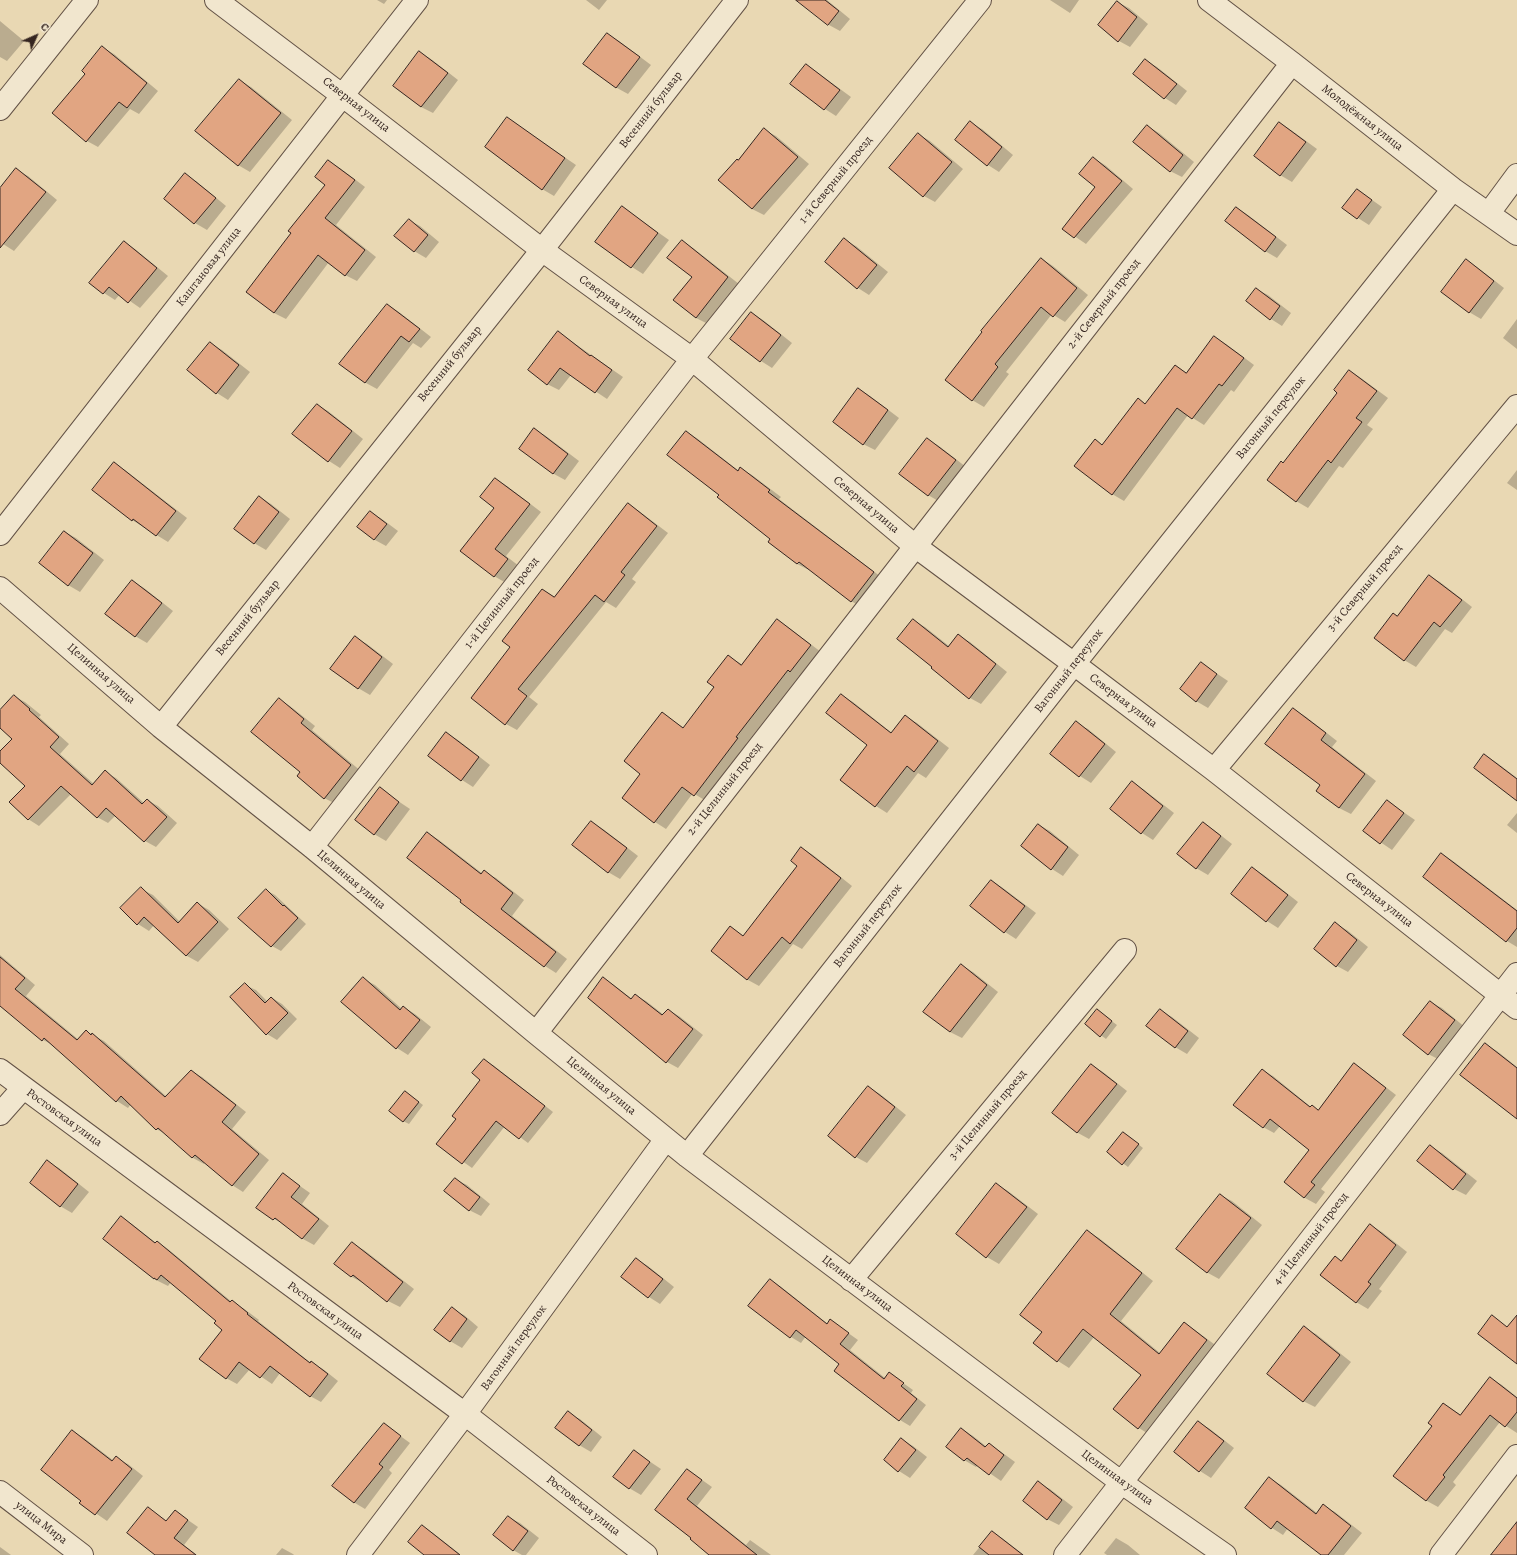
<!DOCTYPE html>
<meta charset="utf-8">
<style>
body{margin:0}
#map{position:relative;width:1517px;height:1555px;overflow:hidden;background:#e9d8b3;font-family:Alegreya,serif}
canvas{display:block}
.north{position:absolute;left:16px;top:16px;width:40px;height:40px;-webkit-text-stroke:3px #f1e6ce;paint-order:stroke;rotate:45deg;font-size:11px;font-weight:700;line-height:16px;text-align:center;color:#362621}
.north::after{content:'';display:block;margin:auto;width:14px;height:18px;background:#362621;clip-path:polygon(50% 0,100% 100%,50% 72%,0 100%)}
</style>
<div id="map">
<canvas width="1517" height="1555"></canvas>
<div class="north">С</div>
</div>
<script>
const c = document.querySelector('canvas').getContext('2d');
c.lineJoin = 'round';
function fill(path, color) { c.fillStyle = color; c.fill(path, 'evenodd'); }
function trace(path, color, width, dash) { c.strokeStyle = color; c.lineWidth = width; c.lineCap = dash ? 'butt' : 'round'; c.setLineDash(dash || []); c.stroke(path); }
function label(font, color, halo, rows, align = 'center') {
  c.font = font + ' Alegreya,serif'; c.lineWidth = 3.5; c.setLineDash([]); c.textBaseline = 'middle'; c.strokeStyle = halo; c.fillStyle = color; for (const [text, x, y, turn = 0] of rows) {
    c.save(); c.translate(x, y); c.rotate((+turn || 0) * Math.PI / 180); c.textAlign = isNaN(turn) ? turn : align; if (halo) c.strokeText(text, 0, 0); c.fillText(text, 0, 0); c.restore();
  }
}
fill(new Path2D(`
 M377 0H387L384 4Z
 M586 0H607L599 10Z
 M798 0H827L850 19 840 31 829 25Z
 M1050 0H1079L1070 13Z
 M1117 2 1129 8 1148 24 1130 47 1119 41Z
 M0 21 24 41 7 61 0 57Z
 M607 34 619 41 651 65 628 94 617 88 585 63Z
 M103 48 114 54 158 91 139 114 130 109 98 147 87 141 86 73Z
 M419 52 431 59 458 80 433 113 421 107 394 86Z
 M1145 60 1157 67 1187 91 1176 105 1165 98 1134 74Z
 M806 65 817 72 851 97 836 116 825 109 791 84Z
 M239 80 251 87 292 120 250 172 238 165Z
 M507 118 576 165 554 196 542 189Z
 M971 123 982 129 1013 155 999 172 988 165 957 140Z
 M1280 123 1291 130 1317 149 1292 182 1280 175Z
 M1147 126 1159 133 1194 162 1182 177 1170 171Z
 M764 130 776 136 809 164 764 215 752 209 720 180 738 161Z
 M918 134 930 141 963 169 935 202 924 196Z
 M1093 158 1105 165 1133 189 1086 244 1064 229 1096 187Z
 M328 161 340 168 365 187 336 225 376 257 357 281 345 275 329 262 286 319 274 313 292 233 327 185Z
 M17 170 28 176 57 200 14 251 0 242V190Z
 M185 175 196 181 226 206 207 230 195 223 165 199Z
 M1358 190 1382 207 1369 225 1358 218Z
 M622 207 669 240 643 274 632 267 597 241Z
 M1237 208 1248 215 1287 245 1277 258 1265 251Z
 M409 220 420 226 439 242 426 258 414 251Z
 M844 240 856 246 888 272 869 295 858 288Z
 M682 241 693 248 739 284 708 324 696 318 674 300 693 276Z
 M124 242 135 249 168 276 140 308 120 294 115 300 104 293 90 283Z
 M1042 259 1053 266 1088 295 1065 322 1052 314 1006 372 1009 374 984 407 972 400Z
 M1466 260 1477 267 1504 288 1481 319 1469 312Z
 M1256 289 1268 295 1291 313 1282 326 1271 319Z
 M388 305 399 312 431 337 421 348 413 343 377 389 366 383 340 363Z
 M752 313 763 320 792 343 772 368 761 361 732 339Z
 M1517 319V349L1503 338Z
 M558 332 623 377 607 399 571 375 559 390 547 384Z
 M1214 337 1226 344 1254 365 1234 392 1231 390 1204 425 1188 415 1124 501 1112 494 1095 441 1103 445 1138 400 1146 404 1176 366 1187 373Z
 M210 343 222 350 250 372 228 400 217 393 188 370Z
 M1350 371 1361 378 1388 398 1367 425 1373 429 1343 468 1339 466 1308 508 1296 501 1284 464 1339 392Z
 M859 389 870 396 899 418 875 450 863 444Z
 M317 405 328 411 363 439 340 468 329 461 294 434Z
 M534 429 546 436 579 461 565 480 554 474 520 448Z
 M687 432 698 439 739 471 741 469 752 475 781 497 779 499 885 580 863 608 851 601 810 569 809 570 797 564 772 539 720 495Z
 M927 439 939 446 966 467 940 502 928 495Z
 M114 464 125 470 187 518 168 542 132 520Z
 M1517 470V490L1507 483Z
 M496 479 507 486 541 512 506 556 519 566 506 583 494 576Z
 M260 497 271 504 290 519 266 550 254 543Z
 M628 504 639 511 668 533 632 579 636 582 616 608 606 602 529 697 538 704 517 730 506 724 472 698 512 647 543 590 555 597Z
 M370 512 382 519 398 531 386 546 375 540 358 527Z
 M65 532 76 538 104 560 80 592 68 585Z
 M1429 576 1440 582 1472 607 1452 633 1445 629 1416 667 1404 660 1398 617Z
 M132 581 144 588 173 611 147 643 135 636Z
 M777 620 788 627 821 652 802 678 799 676 746 744 748 745 706 801 693 793 666 829 655 822 642 774 662 713 684 728 716 687 728 656 743 665Z
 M913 620 925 627 949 646 958 635 970 642 1007 672 981 704 970 698 933 667Z
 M355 638 367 644 393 664 370 695 358 688Z
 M1201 663 1228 681 1208 708 1196 701Z
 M841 695 853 702 892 733 905 716 917 723 949 748 926 778 918 773 887 813 876 806 842 779 868 745Z
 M14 696 25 702 41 715 39 717 69 744 60 754 94 784 105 772 116 778 144 803 147 800 158 806 177 823 156 847 145 841 116 815 108 823 97 817 71 794 39 826 28 819 27 786 0 762V753L14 738 0 727V712Z
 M279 700 290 706 315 726 312 730 362 772 336 804 324 798 301 772Z
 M1293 709 1305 716 1337 741 1332 747 1376 781 1351 814 1339 808 1321 785Z
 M1076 723 1088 729 1116 752 1091 783 1080 776 1051 754Z
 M446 733 458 740 490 765 473 787 462 780 429 755Z
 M1484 755 1496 762 1517 778V799Z
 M1132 782 1143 789 1174 813 1153 840 1142 833Z
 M380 789 410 809 386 841 374 834Z
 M1387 801 1415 820 1392 850 1364 831Z
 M1517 813V833L1507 825Z
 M591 822 603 829 638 856 620 879 608 872Z
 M1203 823 1214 830 1232 844 1208 875 1196 868Z
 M1039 825 1050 831 1079 855 1063 876 1052 869Z
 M428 833 439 840 483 874 484 872 496 878 524 900 512 916 567 959 556 973 545 966 461 902 462 900Z
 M802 848 813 855 852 886 802 949 793 944 759 986 748 980 712 951 730 927 744 936 799 866Z
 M1442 854 1453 861 1517 910V947L1507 941Z
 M1252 868 1264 875 1298 902 1278 928 1267 921Z
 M992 881 1003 888 1036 913 1016 939 1005 932 972 906Z
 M141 889 153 895 180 922 197 903 209 910 229 929 198 962 187 956 154 925 149 931 138 924Z
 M266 890 275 895 306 924 281 951 272 946 240 917Z
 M1335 924 1347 930 1368 947 1348 972 1337 966Z
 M0 955 35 985 26 996 79 1040 86 1031 104 1041 167 1097 191 1071 202 1077 246 1112 232 1129 269 1160 243 1192 232 1185 205 1162 204 1164 193 1158 168 1135 156 1129 131 1104 128 1108 117 1101 55 1046 43 1040 0 1004Z
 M961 965 973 972 998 992 962 1038 950 1032Z
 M364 979 375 985 402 1009 403 1007 415 1014 431 1027 408 1055 397 1048Z
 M604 979 614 985 632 999 635 995 646 1001 664 1015 668 1010 679 1016 703 1035 678 1068 667 1062 589 997Z
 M245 985 256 990 268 1002 272 998 282 1004 297 1019 277 1040 267 1034Z
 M1430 1002 1442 1008 1466 1028 1440 1060 1428 1054Z
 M1160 1010 1172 1017 1199 1038 1187 1054 1175 1047Z
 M1102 1014 1117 1025 1106 1039 1086 1024Z
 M1485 1044 1497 1051 1517 1067V1119Z
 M484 1060 493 1065 553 1112 528 1143 505 1126 472 1168 438 1144 457 1119 481 1080Z
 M1354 1064 1365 1071 1396 1095 1321 1189 1325 1192 1316 1204 1305 1198 1285 1182 1310 1149 1280 1126 1274 1133 1263 1127 1262 1070 1273 1076 1311 1107 1319 1110Z
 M1091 1065 1103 1072 1127 1091 1089 1139 1078 1133 1053 1113Z
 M868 1087 880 1094 906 1115 867 1163 856 1157Z
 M405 1092 423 1105 409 1124 403 1121Z
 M1128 1136 1143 1148 1128 1167 1108 1152Z
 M1431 1147 1442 1153 1477 1181 1466 1195 1454 1189 1419 1161Z
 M47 1162 59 1168 89 1192 72 1213 60 1206Z
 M283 1174 310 1193 302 1204 329 1226 314 1245 303 1239 286 1225 274 1219Z
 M455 1179 467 1185 490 1204 481 1216 469 1210Z
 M996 1184 1008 1191 1038 1214 999 1264 987 1257 957 1234Z
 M1220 1195 1232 1201 1262 1225 1219 1279 1208 1273 1178 1249Z
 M121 1218 132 1224 156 1243 157 1242 168 1249 232 1302 243 1308 259 1320 258 1321 311 1363 323 1369 338 1381 321 1402 310 1396 280 1373 272 1384 250 1369 237 1384 226 1378 223 1330 217 1321 171 1282 168 1286 154 1279 104 1239Z
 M1370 1225 1382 1232 1407 1252 1379 1289 1382 1291 1368 1309 1356 1302 1335 1257 1342 1261Z
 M1087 1231 1099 1238 1153 1281 1121 1321 1160 1353 1184 1323 1195 1330 1218 1347 1150 1435 1139 1428 1115 1409 1142 1375 1094 1337 1069 1368 1058 1361 1035 1343 1043 1332Z
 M352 1243 364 1250 414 1289 400 1307 388 1301 364 1282 363 1283 352 1277 335 1264Z
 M636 1259 648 1266 674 1287 660 1304 649 1297 622 1277Z
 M770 1280 780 1286 828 1324 830 1320 858 1340 850 1350 885 1378 889 1373 913 1390 911 1393 926 1405 910 1426 900 1420 835 1371 841 1364 806 1336 801 1343 791 1337Z
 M452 1309 464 1315 478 1327 462 1348 450 1341Z
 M1304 1328 1316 1334 1351 1362 1315 1407 1303 1401Z
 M1490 1378 1502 1385 1517 1397V1433L1500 1422 1453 1482 1456 1485 1438 1507 1427 1501 1395 1476 1433 1426 1444 1404 1461 1415Z
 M568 1413 580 1419 602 1437 591 1452 579 1445Z
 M1198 1422 1210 1429 1234 1448 1211 1478 1200 1471 1175 1452Z
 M384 1424 410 1443 389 1470 392 1473 365 1509 355 1503 334 1486Z
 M962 1429 973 1436 987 1447 989 1444 1000 1451 1015 1462 1001 1481 978 1465 976 1467 964 1460Z
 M72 1431 84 1438 114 1461 116 1458 128 1464 143 1476 107 1521 81 1503 82 1501Z
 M901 1439 913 1446 927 1457 910 1478 899 1471 885 1460Z
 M634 1451 661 1469 641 1495 629 1488Z
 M688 1470 712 1487 697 1506 746 1545 750 1540 771 1555H713L656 1509Z
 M1269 1478 1281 1485 1317 1513 1324 1506 1335 1512 1362 1533 1344 1555H1322L1288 1528 1283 1535 1272 1528Z
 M1039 1483 1050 1489 1073 1507 1059 1525 1047 1519Z
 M148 1508 167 1521 175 1511 198 1527 184 1545 197 1555H156Z
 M508 1517 520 1523 539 1538 526 1555H522L513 1550Z
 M422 1526 433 1533 460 1554 459 1555H426Z
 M992 1532 1002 1538 1024 1555H973Z
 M1116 1538 1128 1545 1140 1555H1107L1104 1553Z
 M0 1547 11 1555H0Z
 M282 1548 293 1554 294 1555H276Z`), '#0003');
const building = new Path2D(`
 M796 0H825L839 11 828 25Z
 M1117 1 1137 17 1118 42 1098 25Z
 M607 33 640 57 616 88 583 64Z
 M102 46 147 83 127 108 119 102 86 142 52 113 85 74 82 71Z
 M419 51 448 73 421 107 393 86Z
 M1145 59 1177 84 1164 99 1133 74Z
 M806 64 840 90 824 110 790 84Z
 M239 79 281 113 238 166 195 131Z
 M507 117 565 158 542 190 485 147Z
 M970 121 1002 147 987 166 955 140Z
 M1279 122 1306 142 1280 176 1254 156Z
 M1147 125 1183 155 1170 172 1133 142Z
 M764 128 798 157 752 209 718 180 737 159 738 160Z
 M918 133 952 162 923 197 889 168Z
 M1093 157 1122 181 1074 238 1062 229 1095 187 1079 174Z
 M328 160 355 180 325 218 365 250 345 276 318 255 274 313 246 292 291 233 288 231 325 185 315 177Z
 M16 168 46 192 0 248V188Z
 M185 173 216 198 194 224 164 199Z
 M1357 189 1372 200 1357 219 1342 208Z
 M622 206 658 233 631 268 595 242Z
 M1236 207 1276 237 1265 252 1225 221Z
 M409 219 428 235 414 252 394 236Z
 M844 238 877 265 857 289 825 262Z
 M682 240 728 277 696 318 673 300 692 277 667 258Z
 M124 241 157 268 128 303 109 287 103 294 89 283Z
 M1041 258 1077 288 1053 317 1041 307 995 364 998 367 972 401 945 380 982 332 981 331Z
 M1466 259 1494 281 1469 313 1441 292Z
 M1256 288 1280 306 1270 320 1246 301Z
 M387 304 420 329 409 342 401 336 365 383 339 364Z
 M751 312 781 335 760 362 730 339Z
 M558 331 590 356 591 355 612 370 595 393 560 368 547 385 528 370Z
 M1214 336 1244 358 1222 386 1219 384 1192 419 1177 408 1112 495 1074 466 1095 439 1102 445 1138 398 1145 404 1175 365 1186 373Z
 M210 342 239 365 216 394 187 370Z
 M1349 370 1377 391 1356 418 1362 422 1331 463 1328 460 1296 502 1267 480 1281 461 1283 463 1337 393 1334 390Z
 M858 388 888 410 863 445 833 422Z
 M317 404 352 431 328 462 292 434Z
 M534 428 568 454 553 474 519 449Z
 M686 431 738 471 740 467 770 490 768 492 874 572 851 602 799 562 797 564 768 542 770 539 717 497 719 495 667 455Z
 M927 438 956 460 928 496 899 474Z
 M114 462 176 511 156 536 133 519 132 521 92 490Z
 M495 478 530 504 495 549 508 559 494 577 460 551 494 508 480 497Z
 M259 496 279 512 254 544 234 529Z
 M628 503 657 526 621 572 625 575 604 602 595 595 518 689 527 696 505 725 471 698 510 647 502 641 542 589 554 597Z
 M370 511 387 524 374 540 357 527Z
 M64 531 93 553 68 586 39 563Z
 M1429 575 1462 600 1440 627 1434 622 1404 661 1374 638 1393 613 1397 616Z
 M132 580 162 603 135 637 105 614Z
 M777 619 811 645 790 672 788 670 736 737 738 738 694 796 682 787 654 823 622 798 640 774 624 761 662 712 683 728 714 687 707 682 728 655 741 665Z
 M913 619 948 647 958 634 996 664 969 699 931 668 932 667 897 639Z
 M355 636 382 657 358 689 330 669Z
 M1201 662 1217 674 1196 702 1180 689Z
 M841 694 891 733 905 715 938 741 914 772 907 766 875 807 840 780 867 745 826 713Z
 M14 695 30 709 29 710 59 737 50 747 92 785 105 770 142 804 147 799 167 817 144 842 106 808 97 818 61 786 28 820 9 802 25 786 0 763V751L12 739 0 728V710Z
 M279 698 304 719 301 723 351 765 324 799 297 776 300 772 251 732Z
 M1293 708 1326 733 1321 740 1365 774 1339 808 1316 791 1320 785 1265 744Z
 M1076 721 1105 744 1079 777 1050 754Z
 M446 732 479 757 461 781 428 756Z
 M1484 754 1517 779V801L1474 768Z
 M1132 781 1163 806 1141 834 1110 809Z
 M380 787 399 802 374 835 355 820Z
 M1387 800 1404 813 1380 844 1363 831Z
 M591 821 627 848 608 873 572 845Z
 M1203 822 1221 836 1196 869 1177 854Z
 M1038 824 1068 847 1051 870 1021 846Z
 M427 832 481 874 484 870 513 893 501 909 556 952 544 967 460 902 461 900 407 858Z
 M801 847 841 878 790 944 782 937 747 980 711 951 730 926 743 936 797 866 791 861Z
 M1441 853 1517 911V928L1506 942 1423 877Z
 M1252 867 1288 895 1266 922 1231 894Z
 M991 880 1025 906 1004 933 970 906Z
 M141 887 178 923 197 902 218 922 186 956 144 917 137 925 120 908Z
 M266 889 283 906 284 905 298 918 271 947 238 918Z
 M1335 922 1357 940 1336 967 1314 949Z
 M0 957 25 978 15 989 77 1040 86 1030 91 1035 92 1033 165 1097 191 1070 236 1105 222 1122 259 1154 232 1186 195 1155 192 1158 158 1128 156 1130 121 1096 116 1102 44 1038 42 1041 0 1006Z
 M961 964 987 985 950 1032 923 1012Z
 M363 977 400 1010 403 1006 420 1020 396 1049 341 1002Z
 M603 977 631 999 635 994 662 1015 668 1009 693 1029 666 1063 588 998Z
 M245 983 265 1003 271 997 288 1013 266 1035 230 997Z
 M1430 1001 1455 1020 1428 1055 1403 1035Z
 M1097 1009 1112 1021 1100 1037 1085 1024Z
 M1160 1009 1188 1031 1175 1048 1146 1026Z
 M1485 1043 1517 1068V1119L1460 1075Z
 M484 1059 545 1106 519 1139 496 1121 462 1164 436 1144 456 1119 452 1116 480 1080 472 1073Z
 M1354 1063 1386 1088 1311 1182 1315 1185 1304 1198 1284 1182 1309 1150 1270 1119 1263 1128 1233 1105 1262 1069 1310 1107 1312 1105 1318 1110Z
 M1091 1064 1117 1084 1077 1133 1052 1113Z
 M868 1086 895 1107 855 1158 828 1136Z
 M405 1091 419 1102 403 1122 389 1111Z
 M1123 1132 1139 1144 1122 1165 1107 1152Z
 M1430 1145 1466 1174 1453 1190 1417 1161Z
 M47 1160 78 1184 60 1207 30 1183Z
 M283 1173 300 1186 291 1197 319 1219 302 1239 275 1218 273 1220 256 1208Z
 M455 1178 480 1197 469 1211 444 1191Z
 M996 1183 1027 1207 986 1258 956 1234Z
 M1220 1194 1251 1218 1207 1273 1176 1249Z
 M121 1216 155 1243 157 1241 230 1302 232 1300 248 1313 247 1314 310 1363 311 1361 328 1374 310 1397 270 1366 260 1378 239 1362 226 1379 199 1359 222 1330 214 1323 216 1321 161 1275 157 1280 154 1278V1279L103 1239Z
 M1370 1224 1396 1245 1368 1282 1371 1284 1356 1303 1320 1275 1335 1256 1341 1261Z
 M1087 1230 1142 1273 1110 1314 1159 1354 1184 1322 1207 1340 1138 1429 1113 1409 1141 1375 1083 1329 1057 1362 1033 1343 1042 1332 1020 1315Z
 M352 1242 403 1282 387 1302 353 1275 351 1277 334 1264Z
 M636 1258 663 1279 648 1298 621 1277Z
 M770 1279 827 1324 830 1319 849 1333 840 1344 884 1379 889 1372 904 1383 901 1386 917 1399 899 1421 834 1371 839 1364 796 1330 790 1338 748 1306Z
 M452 1307 467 1319 450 1342 434 1330Z
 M1492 1315 1507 1327 1517 1315V1364L1478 1334Z
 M1304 1326 1340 1355 1303 1402 1267 1374Z
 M1490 1377 1517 1398V1412L1505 1427 1490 1415 1443 1475 1445 1477 1426 1501 1393 1476 1432 1426 1428 1423 1443 1403 1460 1415Z
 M568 1411 592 1430 579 1446 555 1428Z
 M1198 1421 1224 1441 1199 1472 1174 1452Z
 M384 1423 401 1436 379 1464 383 1467 354 1503 332 1486Z
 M961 1428 985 1447 989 1443 1004 1455 989 1475 967 1458 964 1461 946 1447Z
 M72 1430 112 1461 116 1456 132 1469 95 1515 79 1503 81 1501 41 1470Z
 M901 1438 916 1450 898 1472 884 1460Z
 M634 1450 650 1462 629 1489 613 1477Z
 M687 1469 702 1480 687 1499 757 1555H709L690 1539 691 1538 655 1510Z
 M1269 1477 1316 1514 1323 1504 1351 1526 1328 1555H1321L1277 1521 1271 1529 1245 1508Z
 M1038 1481 1062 1500 1047 1520 1023 1501Z
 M148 1507 166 1521 175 1510 188 1520 174 1538 196 1555H155L127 1533Z
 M508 1516 528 1531 513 1551 493 1535Z
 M1517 1522V1555H1491Z
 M422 1525 460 1555H424L408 1542Z
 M992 1531 1023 1555H989L979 1547Z`);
fill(building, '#e1a582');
trace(building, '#362621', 1);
const minor = new Path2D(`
 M216 0 343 96 542 250 692 359 915 546 1074 664 1214 770 1517 1008
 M1209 0 1292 63 1453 189 1517 234
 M0 109 87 0
 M1489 213 1517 175
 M0 534 417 0
 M0 588 161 727 312 847 536 1033 687 1156 1122 1483 1225 1555
 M161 727 542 250 737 0
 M1214 770 1517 406
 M312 847 692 359 980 0
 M536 1033 1292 63
 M0 1070 465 1414 646 1555
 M0 1114 23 1088
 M687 1156 1074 664 1453 189
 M851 1280 1125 950
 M0 1492 82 1555
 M358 1555 465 1414 666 1139
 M1065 1555 1517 974
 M1441 1555 1517 1456`);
trace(minor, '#635246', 24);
trace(minor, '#f1e6ce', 22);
label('12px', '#362621', '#f1e6ce', [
 ["Северная улица",356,105,38],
 ["Весенний бульвар",651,110,-52],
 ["Молодёжная улица",1362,118,38],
 ["1-й Северный проезд",836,180,-51],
 ["Каштановая улица",209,267,-52],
 ["Северная улица",613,302,36],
 ["2-й Северный проезд",1104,304,-52],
 ["Весенний бульвар",450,364,-51],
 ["Вагонный переулок",1271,418,-51],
 ["Северная улица",866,505,40],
 ["3-й Северный проезд",1365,588,-50],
 ["1-й Целинный проезд",502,603,-52],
 ["Весенний бульвар",248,618,-51],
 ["Вагонный переулок",1069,671,-52],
 ["Целинная улица",101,674,41],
 ["Северная улица",1123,701,37],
 ["2-й Целинный проезд",725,789,-52],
 ["Целинная улица",351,880,40],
 ["Северная улица",1379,900,38],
 ["Вагонный переулок",868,926,-52],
 ["Целинная улица",601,1086,39],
 ["3-й Целинный проезд",988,1115,-50],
 ["Ростовская улица",64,1118,36],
 ["4-й Целинный проезд",1311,1239,-52],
 ["Целинная улица",857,1284,37],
 ["Ростовская улица",325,1311,36],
 ["Вагонный переулок",514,1348,-54],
 ["Целинная улица",1117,1478,36],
 ["Ростовская улица",583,1506,38],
 ["улица Мира",41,1523,38]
]);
</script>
